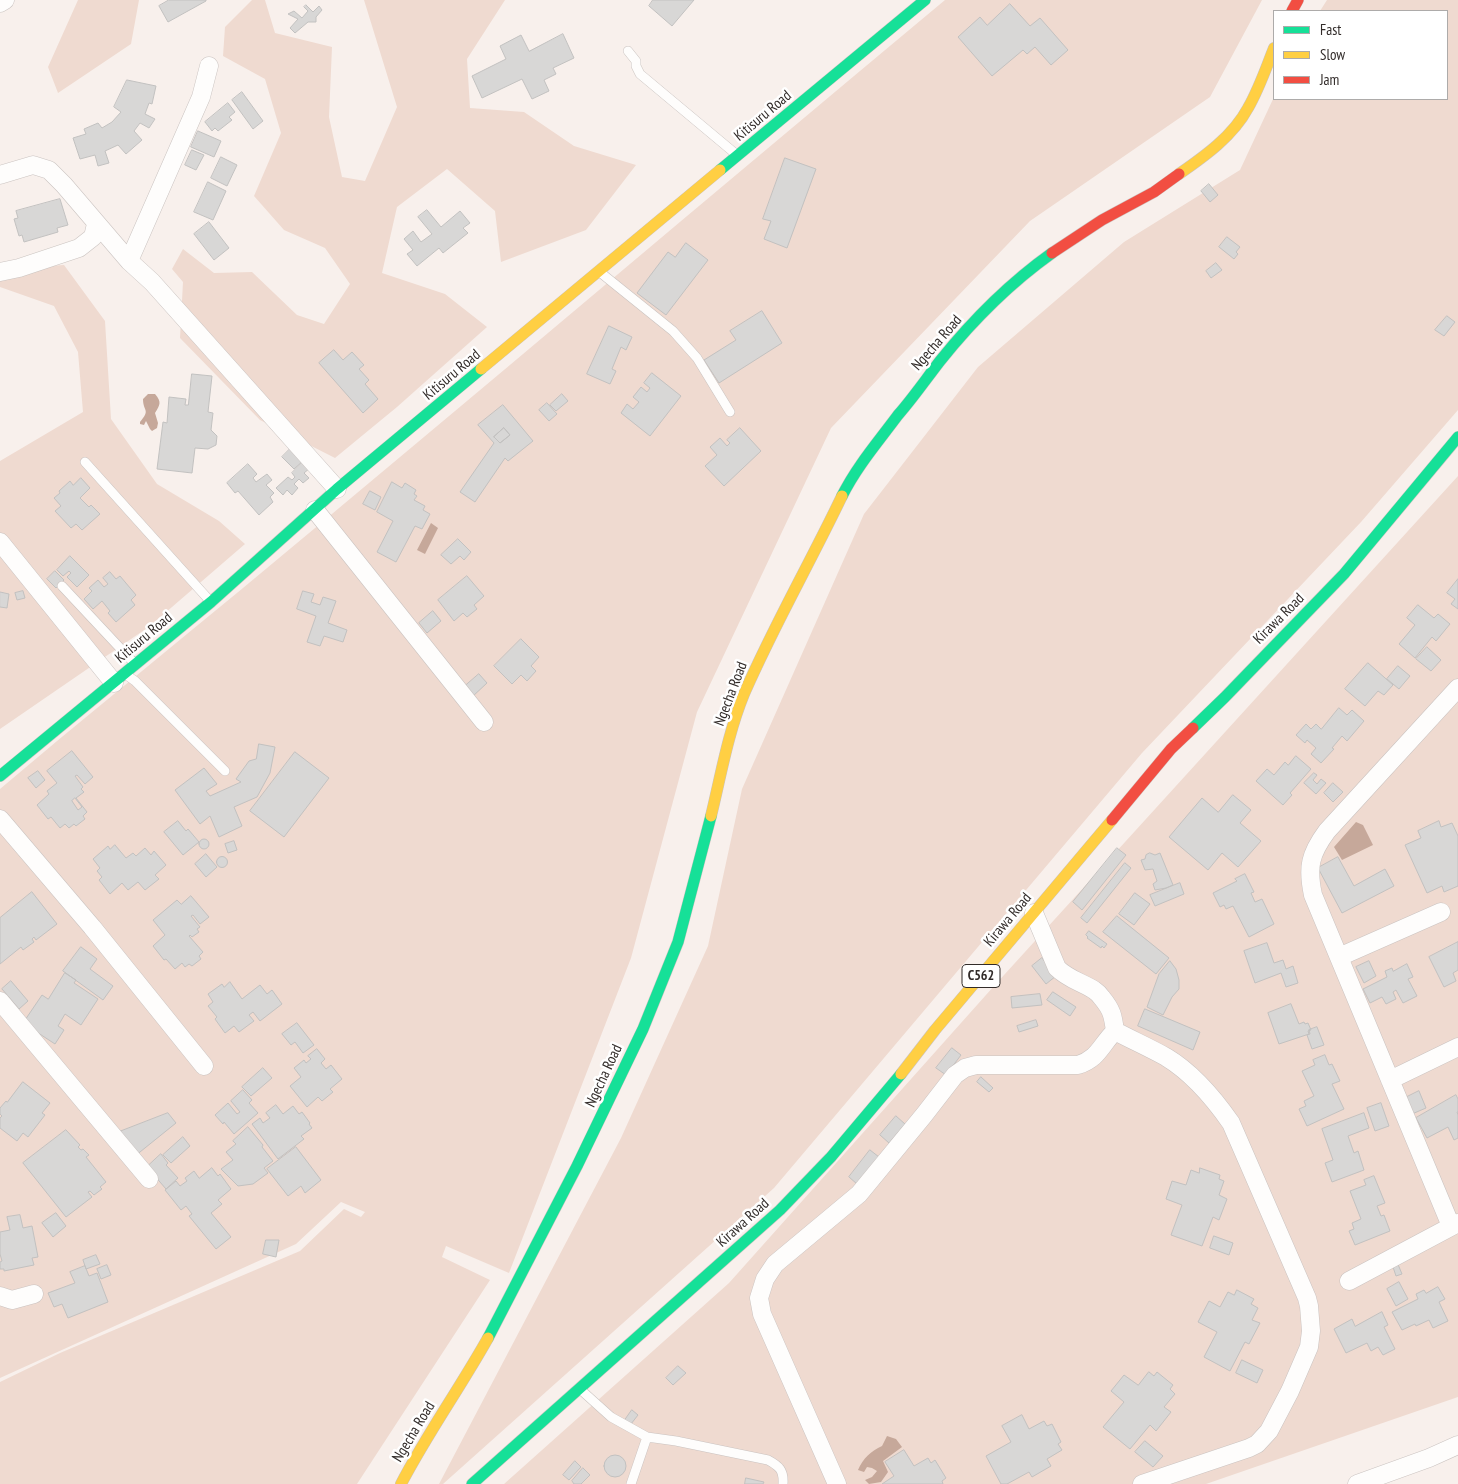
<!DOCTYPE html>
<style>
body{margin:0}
#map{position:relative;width:1458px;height:1484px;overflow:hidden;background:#f8f0ec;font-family:"PT Sans Narrow",sans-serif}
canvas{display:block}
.legend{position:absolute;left:1273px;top:10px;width:175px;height:90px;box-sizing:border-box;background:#fff;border:1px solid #adabaa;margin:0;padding:6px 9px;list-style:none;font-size:15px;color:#322c2a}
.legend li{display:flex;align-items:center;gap:10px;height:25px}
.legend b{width:25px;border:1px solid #adabaa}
</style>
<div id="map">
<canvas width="1458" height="1484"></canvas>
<ul class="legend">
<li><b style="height:6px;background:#16e098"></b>Fast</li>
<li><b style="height:6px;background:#ffcf43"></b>Slow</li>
<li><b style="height:6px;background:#f24e42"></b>Jam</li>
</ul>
</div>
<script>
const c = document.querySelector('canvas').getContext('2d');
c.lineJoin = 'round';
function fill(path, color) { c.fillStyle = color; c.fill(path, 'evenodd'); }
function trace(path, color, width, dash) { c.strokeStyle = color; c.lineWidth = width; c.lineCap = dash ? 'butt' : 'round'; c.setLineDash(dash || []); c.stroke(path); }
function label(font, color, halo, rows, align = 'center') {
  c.font = font + ' "PT Sans Narrow",sans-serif'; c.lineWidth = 5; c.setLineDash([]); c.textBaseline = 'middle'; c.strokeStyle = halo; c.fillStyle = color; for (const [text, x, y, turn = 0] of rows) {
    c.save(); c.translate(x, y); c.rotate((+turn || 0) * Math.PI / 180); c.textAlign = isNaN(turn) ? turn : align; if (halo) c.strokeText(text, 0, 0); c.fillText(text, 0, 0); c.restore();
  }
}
fill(new Path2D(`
 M78 0H139L131 44 58 93 48 67Z
 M252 0H265L275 33 332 47 329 117 342 177 365 181 397 107 364 0H505L467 59 470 108 524 112 574 146 636 165 586 230 501 262 495 211 447 169 397 207 382 273 445 294 487 327 397 407 335 458 260 420 180 338 183 282 172 269 183 249 214 273 252 272 297 315 324 324 350 284 325 248 284 230 254 196 281 133 265 79 223 56 225 27Z
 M945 0H1262L1210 97 1030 221 831 428 697 712 631 958 509 1273 446 1246 442 1257 490 1280 357 1484H0V1382L60 1353 300 1251 344 1209 361 1217 365 1212 341 1202 296 1244 0 1378V789C80 721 162 655 243 588 478 393 711 195 945 0Z
 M1327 0H1458V410L1361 522 1142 753 774 1188 443 1484H439L621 1138 708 946 742 789 864 514 978 367 1124 242 1240 170 1274 97V99H1447V11H1320Z
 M64 265 105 321 111 419 157 484 219 521 245 544 150 626 0 729V461L83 412 78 352 54 306 0 287V269Z
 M1458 476V1397L1206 1484H504L729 1283 994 986Z`), '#efdad0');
fill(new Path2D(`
 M148 394H155C162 402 160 405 155 413L158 423 157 428 152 431 150 429 146 421 144 425 140 424V422C151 409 143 412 143 399Z
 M431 523 438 528 425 554 417 550Z
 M1356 822 1363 825 1373 845 1342 860 1334 847Z
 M887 1436 896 1439 902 1447 883 1461 888 1472 881 1482 869 1484 865 1480 872 1477 877 1471 872 1468 867 1467 864 1472 858 1470C863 1458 871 1451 882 1446Z`), '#c6a89a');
const building = new Path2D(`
 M169 0H206V1L168 22 159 6Z
 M653 0H694L672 26 649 6Z
 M1010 4 1030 26 1040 18 1068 50 1051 65 1035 47 1027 54 1023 50 992 76 958 37 980 17 987 25Z
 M306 5 313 12 319 6 322 10 316 17V22H308L295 33 290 28 298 19 288 14 294 11 302 18 308 11 304 7Z
 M563 34 574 58 553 68 556 74 544 80 549 91 532 99 522 79 482 98 472 76 506 59 500 46 521 35 529 51Z
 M127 80 156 86 152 104 149 103 145 114 155 119 149 128 140 123 134 131 142 140 126 154 118 145 105 151 109 163 98 166 95 155 80 159 73 138 86 134 84 129 98 123 102 128 112 122 121 112 114 107Z
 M242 92 263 121 253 129 232 100Z
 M228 103 235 112 229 117 232 120 218 131 215 128 212 131 205 122Z
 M198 131 221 141 214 157 191 147Z
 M192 150 204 155 196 170 185 165Z
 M221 157 237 165 227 186 211 178Z
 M785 158 816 169 787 248 764 239 771 221 763 219Z
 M208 182 226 191 213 220 194 212Z
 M1209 184 1218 195 1210 202 1201 191Z
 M60 199 68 225 57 228 58 232 24 242 22 235 19 236 14 219 18 218 16 211Z
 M427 210 441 227 460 211 470 223 463 228 468 233 443 253 439 248 417 266 407 254 413 250 404 239 413 231 421 242 432 234 418 217Z
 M209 222 229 248 214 260 194 234Z
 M1227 237 1240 247 1236 252 1238 254 1234 259 1219 247Z
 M686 243 708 260 666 315 637 293 668 252 675 257Z
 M1216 263 1222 270 1211 278 1206 271Z
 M762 311 782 343 719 383 704 360 736 340 730 331Z
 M1447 316 1455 322 1444 336 1435 330Z
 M609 326 632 337 626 350 621 347 612 369 616 371 610 384 587 374Z
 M334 350 343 360 352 352 364 365 359 369 369 380 365 384 378 399 363 413 319 363Z
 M652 373 681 396 650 436 621 413 627 404 633 409 639 402 633 397 641 387 647 392 650 388 644 383Z
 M192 374 212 376 208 412 213 413 211 430 217 436 216 445 208 449 195 448 192 473 157 469 163 422 167 423 169 397 186 399 185 405H188Z
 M562 394 568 401 556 411 550 405Z
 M547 403 557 414 549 421 539 410Z
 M503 405 533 441 508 461 505 458 475 502 460 492 494 443 478 425ZM504 428 510 435 500 443 494 437Z
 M504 428 510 435 500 443 494 437Z
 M740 428 761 451 724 486 705 466 717 455 710 447 720 438 727 446 730 443 727 440Z
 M293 446 305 459 294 469 282 457Z
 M304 461 310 468 304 473 309 478 303 483 299 479 294 484 298 488 292 495 287 490 283 495 276 488 288 477 292 480 295 477 292 473Z
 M248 464 257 474 253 478 256 482 267 474 272 480 266 485 274 493 270 497 273 502 259 515 238 491 235 493 227 483Z
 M81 478 90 488 80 498 89 507 91 505 100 514 82 530 76 524 71 528 55 511 61 506 54 498 60 493 59 491 70 481 73 485Z
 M392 482 402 488 405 483 416 490 414 494 417 496 414 500 425 506 423 510 430 514 422 529 415 526 396 562 377 552 393 521 377 512Z
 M370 491 381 497 375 510 363 504Z
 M458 539 471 552 464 560 460 556 451 564 441 555Z
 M70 556 89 575 77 587 67 577 71 573 69 571 63 576 57 570Z
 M55 571 64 580 56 588 47 579Z
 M110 572 116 579 120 576 136 595 131 600 135 605 116 622 108 613 110 611 102 601 93 609 84 599 92 591 89 588 98 580 104 587 108 584 103 578Z
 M467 576 484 596 474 605 477 609 467 617 463 613 454 621 438 600Z
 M1458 579V609L1451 604 1455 599 1447 593Z
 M23 591 25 598 17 600 15 593Z
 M303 591 314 594 311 602 320 605 323 597 336 601 328 623 347 630 343 642 324 636 320 646 307 642 316 616 297 609Z
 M0 592 9 594 7 608 0 607Z
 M1418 605 1434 618 1438 614 1450 624 1436 641 1432 637 1415 658 1399 644 1415 625 1407 618Z
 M433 611 441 621 427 633 419 623Z
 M521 639 539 657 531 666 536 671 527 681 521 675 512 684 494 666Z
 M1427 647 1441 660 1431 671 1416 659Z
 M1368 663 1393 685 1384 695 1378 691 1365 706 1345 689Z
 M1398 666 1410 676 1399 689 1387 679Z
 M479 674 487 683 472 697 464 687Z
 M1339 708 1347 715 1352 710 1364 721 1347 741 1342 736 1332 748 1334 749 1321 763 1311 754 1316 748 1307 740 1305 743 1296 735 1306 724 1311 729 1316 724 1321 729Z
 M259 744 275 747 270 773 257 797 234 807 242 826 219 837 210 816 200 824 175 790 204 768 217 784 206 791 210 796 241 782 236 779 249 761 256 759Z
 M72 751 93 777 85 784 77 775 75 776 83 787 81 789 84 792 76 798 87 812 83 816 85 819 76 826 74 824 69 828 65 824 60 828 51 817 48 819 37 805 49 794 47 791 57 783 47 771ZM75 798 82 807 78 810 72 801Z
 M295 752 329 778 284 837 250 811Z
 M1296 756 1311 769 1290 793 1292 795 1283 805 1256 781 1267 769 1274 775 1285 762 1288 765Z
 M38 771 45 780 36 788 28 778Z
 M1314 773 1317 775 1313 780 1317 784 1321 779 1326 783 1316 794 1304 783Z
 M1333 783 1343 792 1333 802 1324 793Z
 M1233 795 1251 810 1240 823 1261 841 1238 867 1222 853 1208 870 1169 837 1202 798 1218 812Z
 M178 821 186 831 188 829 199 842 183 855 164 832Z
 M1439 821 1441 827 1452 823 1458 836V886L1444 892 1442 886 1427 893 1405 845 1421 838 1418 831Z
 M199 844a5 5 0 1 1 10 0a5 5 0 1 1-10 0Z
 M234 841 237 850 228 853 225 844Z
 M115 845 126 858 133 853 136 856 145 848 151 855 154 851 166 865 155 875 159 879 145 890 138 882 128 890 122 883 110 894 99 880 102 877 97 871 100 868 93 859 108 846 110 849Z
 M1117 848 1126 855 1082 910 1073 902Z
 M1150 853 1155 855 1160 853 1173 885 1166 888 1155 890 1153 884 1157 881 1153 869 1145 870 1141 860 1145 859 1146 855Z
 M206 854 217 867 206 877 195 864Z
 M216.5 862a5.5 5.5 0 1 1 11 0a5.5 5.5 0 1 1-11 0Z
 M1338 857 1354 886 1385 869 1394 886 1342 913 1318 868Z
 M1125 863 1131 868 1087 923 1081 918Z
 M1245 874 1254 892 1251 893 1255 902 1262 899 1274 924 1249 937 1233 906 1226 909 1224 905 1220 907 1213 893 1237 881 1235 879Z
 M1180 883 1184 894 1155 906 1150 895Z
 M32 892 57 924 36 940 34 937 32 939 34 942 23 950 21 947 0 964V918Z
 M1135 893 1150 904 1134 925 1119 914Z
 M191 896 209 917 200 924 193 915 191 916 200 927 197 929 199 932 192 937 190 935 189 936 203 952 199 956 201 959 192 966 189 964 185 967 182 963 175 969 166 959 164 960 153 946 165 935 153 920 177 900 181 904Z
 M1117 916 1169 958 1156 974 1103 932Z
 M1089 931 1107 944 1104 948 1102 946 1101 948 1087 938 1088 937 1086 935Z
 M1458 942V970L1453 973 1456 981 1444 987 1429 957Z
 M1267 943 1274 963 1283 960 1286 969 1293 966 1298 983 1286 987 1281 973 1255 983 1244 951Z
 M81 947 97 959 90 969 113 986 103 1000 63 971Z
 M1042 958 1056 976 1046 984 1032 966Z
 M1170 961 1176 969 1179 980V989L1172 997 1163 1015 1147 1007 1159 974Z
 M1369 961 1376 976 1364 983 1356 967Z
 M1407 964 1413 977 1408 979 1417 996 1403 1003 1396 990 1393 992 1396 999 1386 1004 1382 997 1370 1003 1363 989 1387 977 1385 971 1392 968 1393 971Z
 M65 973 76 980 74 983 98 999 81 1025 65 1014 58 1026 64 1030 55 1044 23 1023 42 995 48 999Z
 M11 981 28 1001 19 1009 2 989Z
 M230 982 242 999 260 985 267 994 272 990 282 1004 260 1021 253 1012 249 1015 254 1021 239 1032 234 1026 225 1033 215 1019 217 1017 208 1006 213 1002 208 994 222 984 224 987Z
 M1053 992 1076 1007 1070 1016 1047 1000Z
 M1040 994 1042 1005 1012 1008 1011 997Z
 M1291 1004 1299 1024 1304 1022 1305 1024 1308 1023 1311 1030 1308 1031 1309 1034 1279 1044 1268 1013Z
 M1145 1009 1200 1032 1193 1050 1138 1026Z
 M1036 1020 1038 1026 1019 1032 1017 1026Z
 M297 1023 314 1045 303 1053 295 1042 291 1045 282 1034Z
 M1317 1027 1324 1045 1312 1049 1307 1035 1310 1034 1309 1030Z
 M952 1048 961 1055 946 1075 936 1068Z
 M317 1049 325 1059 321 1063 326 1069 331 1065 342 1079 330 1089 333 1092 322 1101 318 1097 307 1107 290 1086 301 1077 294 1068 304 1060 306 1063 311 1059 308 1056Z
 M1325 1055 1329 1065 1332 1064 1340 1081 1332 1084 1344 1109 1307 1126 1299 1109 1306 1106 1304 1101 1314 1096 1302 1071 1315 1065 1313 1060Z
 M263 1068 272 1078 251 1096 242 1087Z
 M981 1077 993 1088 989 1092 977 1082Z
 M23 1082 50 1103 42 1113 45 1115 28 1137 23 1133 17 1141 0 1128V1118L2 1116 0 1114V1108L6 1101 7 1102Z
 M243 1090 252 1100 249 1103 258 1113 234 1134 224 1122 223 1124 215 1115 228 1103 237 1114 240 1112 231 1101Z
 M1419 1091 1426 1108 1412 1114 1405 1098Z
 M1456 1095 1458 1099V1112H1457L1458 1115V1138L1454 1140 1448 1127 1427 1138 1416 1118Z
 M1381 1103 1389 1126 1375 1131 1367 1108Z
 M276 1105 283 1114 293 1106 299 1114 302 1112 310 1123 309 1124 312 1128 301 1136 304 1139 278 1159 252 1124 260 1118 263 1123 270 1118 266 1113Z
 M168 1113 176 1123 135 1156 119 1132Z
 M1364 1113 1369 1128 1348 1136 1354 1153 1358 1151 1364 1170 1332 1182 1325 1163 1333 1160 1322 1129Z
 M896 1116 905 1124 889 1143 880 1135Z
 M248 1127 263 1145 262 1147 273 1161 264 1168 268 1173 253 1184 238 1186 221 1169 233 1160 226 1152 236 1144 233 1141Z
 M66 1130 80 1145 78 1147 81 1150 83 1149 89 1155 86 1157 106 1182 100 1187 102 1189 94 1195 90 1191 88 1192 92 1197 66 1217 23 1163Z
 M183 1137 190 1146 171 1163 163 1155Z
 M296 1147 321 1180 305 1193 301 1186 288 1196 267 1169Z
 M870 1150 879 1157 857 1184 849 1177Z
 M161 1154 168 1163 166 1165 178 1178 166 1189 147 1167Z
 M212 1168 218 1176 220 1174 231 1189 218 1200 222 1204 211 1213 231 1237 216 1249 189 1216 192 1214 186 1206 181 1210 165 1190 176 1181 180 1186 187 1181 185 1178 194 1171 199 1178Z
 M1200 1168 1220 1175 1219 1179 1224 1181 1219 1195 1227 1199 1219 1220 1213 1217 1202 1246 1171 1235 1182 1205 1166 1199 1172 1181 1186 1185 1191 1170 1199 1173Z
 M1374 1176 1385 1203 1377 1206 1381 1216 1384 1215 1390 1231 1355 1245 1349 1231 1354 1229 1352 1223 1361 1219 1350 1191 1366 1185 1364 1180Z
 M56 1213 66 1226 53 1237 42 1223Z
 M20 1215 23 1228 32 1226 38 1257 32 1258 34 1265 4 1271V1269H0V1262L2 1261 0 1254V1232L10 1230 7 1217Z
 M1214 1236 1233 1243 1229 1255 1210 1248Z
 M266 1240H279L276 1257 263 1254Z
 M96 1255 100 1264 86 1269 83 1260Z
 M1397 1262 1402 1274 1396 1276 1392 1264Z
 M107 1265 111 1275 101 1279 97 1269Z
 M85 1266 89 1276 97 1273 108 1302 68 1318 62 1304 54 1307 48 1293 75 1283 70 1272Z
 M1399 1282 1408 1299 1396 1306 1387 1289Z
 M1438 1287 1445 1299 1439 1302 1448 1321 1433 1328 1429 1320 1416 1326 1415 1324 1402 1330 1392 1312 1418 1299 1416 1294 1424 1290 1426 1293Z
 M1237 1290 1254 1299 1251 1304 1258 1308 1252 1320 1260 1323 1249 1344 1245 1342 1230 1371 1204 1357 1217 1332 1198 1322 1209 1301 1220 1307 1228 1292 1234 1295Z
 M1382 1312 1388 1325 1384 1327 1395 1349 1383 1355 1378 1347 1371 1351 1367 1343 1346 1353 1334 1329 1352 1319 1355 1326Z
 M1242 1360 1263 1370 1257 1383 1236 1373Z
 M678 1366 686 1373 673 1385 666 1378Z
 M1149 1372 1154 1376 1157 1372 1173 1385 1170 1389 1175 1394 1164 1407 1171 1412 1156 1431 1150 1425 1130 1449 1103 1427 1124 1402 1111 1391 1124 1375 1138 1385Z
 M632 1410 638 1415 631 1424 625 1420Z
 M1022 1415 1029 1429 1044 1421 1047 1426 1052 1424 1061 1442 1058 1444 1062 1450 1047 1459 1051 1466 1032 1477 1029 1472 1007 1484H1001L986 1456 1011 1442 1002 1426Z
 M1145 1441 1163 1456 1153 1467 1135 1452Z
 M904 1450 914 1466 928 1458 931 1463 935 1460 946 1478 942 1481 943 1484H882L894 1476 885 1462Z
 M604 1466a11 11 0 1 1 22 0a11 11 0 1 1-22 0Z
 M575 1461 581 1467 569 1480 563 1475Z
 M583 1468 590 1475 581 1484H574L572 1481Z
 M746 1478 764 1482 763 1484H745Z`);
fill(building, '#d8d7d6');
trace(building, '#c2c1c0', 1);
const lane = new Path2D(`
 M628 51 636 61V66L640 74 737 155
 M601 273 673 331 697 358 730 412
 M85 462 210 601
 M62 586 134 663
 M125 674 135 681 225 771
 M581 1390 611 1417 647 1437 676 1441 768 1460C779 1466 784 1470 783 1484
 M631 1484 647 1437`);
const street = new Path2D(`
 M0 3 5 0
 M0 175 33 165 49 170 64 185 129 261 152 282 337 489
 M129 261 201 97 209 66
 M0 272 19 268 79 248 93 237 96 224
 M315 510 484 722
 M0 542 114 683
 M0 819 92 927 204 1066
 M1034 913 1057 968C1068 979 1081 982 1094 990 1097 992 1100 995 1102 998 1112 1010 1113 1016 1115 1031
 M1339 957 1441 912
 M0 1001 149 1179
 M1115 1031C1132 1040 1150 1048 1166 1057 1191 1072 1215 1100 1231 1123L1307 1298 1309 1306 1311 1331 1309 1347 1306 1354 1290 1391 1269 1431 1257 1444 1249 1448 1142 1484
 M1390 1080 1458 1047
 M1451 1226 1313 895C1307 867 1310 854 1327 831L1458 688
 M1349 1281 1458 1223
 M0 1296 12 1300 34 1294
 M837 1484 762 1314 759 1298 765 1279 775 1264 859 1194 924 1115 955 1075 965 1068 976 1065H1078C1099 1058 1100 1046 1115 1031
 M1357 1484 1429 1458 1458 1445`);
const fast = new Path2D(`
 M720 170 925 0
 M842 496C857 466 878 442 898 415 913 398 926 379 940 361 972 321 1010 283 1052 253
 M1193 728 1225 697 1344 574 1458 437
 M0 776 211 602 337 489 481 369
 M488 1338 577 1166 643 1029 678 942 711 816
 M472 1484 780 1210 831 1157 901 1074`);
const slow = new Path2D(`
 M1179 174C1205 156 1233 136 1248 108 1259 89 1266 68 1274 48
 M481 369 720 170
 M711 816C721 775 728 733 744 694 773 627 810 563 842 496
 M901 1074 935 1030 1112 820
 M401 1484C427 1434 460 1388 488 1338`);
const jam = new Path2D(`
 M1292 11 1298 0
 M1052 253 1102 220 1154 192 1179 174
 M1112 820 1171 749 1193 728`);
trace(lane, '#cac3c0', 10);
trace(street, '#cac3c0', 19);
trace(fast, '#cac3c0', 12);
trace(slow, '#cac3c0', 12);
trace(jam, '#cac3c0', 12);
trace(lane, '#fefdfc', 9);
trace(street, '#fefdfc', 18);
trace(fast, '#16e098', 11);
trace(slow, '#ffcf43', 11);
trace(jam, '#f24e42', 11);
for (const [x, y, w] of [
 [981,976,38]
]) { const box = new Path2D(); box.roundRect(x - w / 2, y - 11.5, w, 23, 4); c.fillStyle = '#fff'; c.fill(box); trace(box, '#322c2a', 1); }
label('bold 14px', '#322c2a', null, [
 ["C562",981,976]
]);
label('15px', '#322c2a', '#fff', [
 ["Kitisuru Road",763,116,-40],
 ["Ngecha Road",937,343,-49],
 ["Kitisuru Road",452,375,-40],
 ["Kirawa Road",1279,619,-45],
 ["Kitisuru Road",144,638,-40],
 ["Ngecha Road",731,694,-69],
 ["Kirawa Road",1008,920,-50],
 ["Ngecha Road",604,1076,-65],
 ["Kirawa Road",743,1223,-42],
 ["Ngecha Road",414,1432,-59]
]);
</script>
